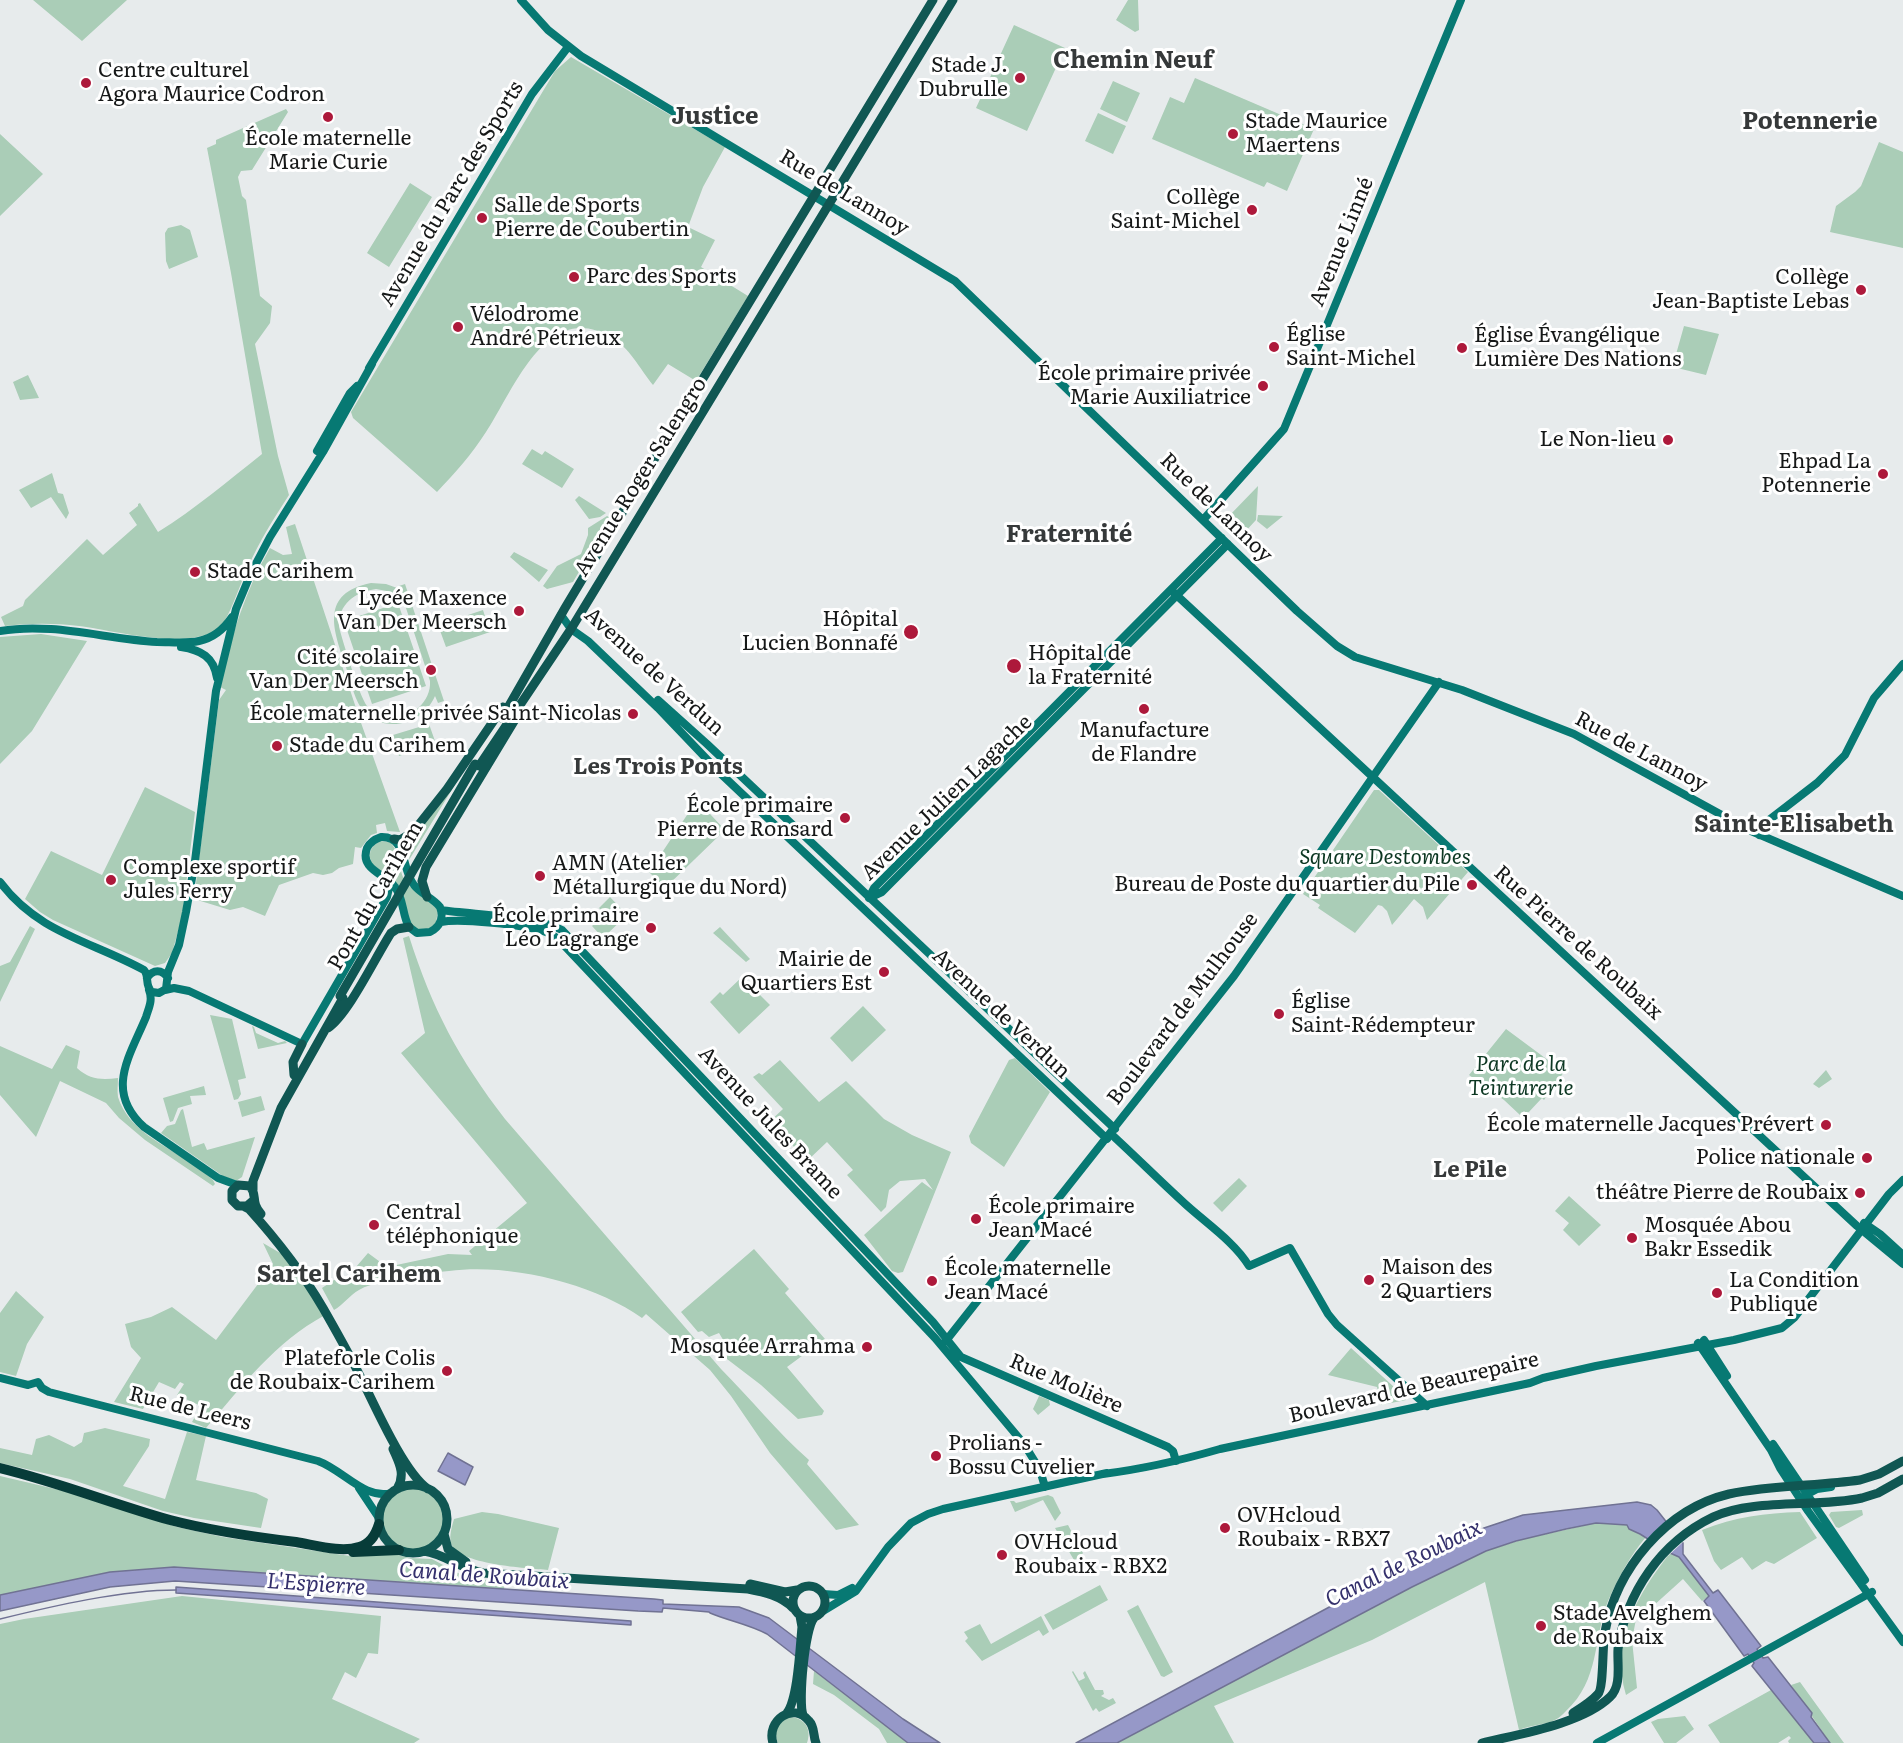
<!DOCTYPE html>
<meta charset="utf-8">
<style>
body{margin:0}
canvas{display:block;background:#e7ebec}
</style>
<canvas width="1903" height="1743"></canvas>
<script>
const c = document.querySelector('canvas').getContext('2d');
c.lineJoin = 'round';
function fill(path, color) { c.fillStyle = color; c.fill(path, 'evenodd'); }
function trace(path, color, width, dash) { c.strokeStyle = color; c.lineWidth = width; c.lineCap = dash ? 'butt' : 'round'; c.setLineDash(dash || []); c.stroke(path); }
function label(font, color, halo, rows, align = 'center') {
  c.font = font + ' Literata,serif'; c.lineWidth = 6; c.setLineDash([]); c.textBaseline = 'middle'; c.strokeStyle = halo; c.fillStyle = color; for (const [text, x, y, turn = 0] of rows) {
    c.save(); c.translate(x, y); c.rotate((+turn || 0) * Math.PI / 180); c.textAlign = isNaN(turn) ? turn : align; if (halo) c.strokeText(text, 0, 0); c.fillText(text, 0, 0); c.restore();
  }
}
fill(new Path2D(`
 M33 0H127L82 41Z
 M1128 0H1138L1139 30 1135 32 1116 20Z
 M1014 25 1065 48 1027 131 976 108Z
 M571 57 725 147 703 187 688 227 715 240 701 267 748 296 696 381 668 364 653 385C640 369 629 347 611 337 546 299 514 390 486 432 472 454 455 473 437 492L353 418 351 412 555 71Z
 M1195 78 1314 129 1287 191 1267 182 1264 187 1152 139 1170 97 1184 103Z
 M1113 81 1140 93 1127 122 1100 109Z
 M286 109 288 112 252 170 241 171 238 177 242 196 246 200 260 296 272 306 270 323 255 344 278 456 289 495C274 518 259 542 248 567 240 584 234 605 224 622 202 655 113 630 79 626 54 623 30 623 5 626L1 617 23 606 25 600 87 539 103 555 137 525 129 513 138 506V504L140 503 158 532C195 509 228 481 262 454L231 273 207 148 216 144V140Z
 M1098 113 1126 126 1113 154 1085 141Z
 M0 134 43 174 0 216Z
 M1879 142 1903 152V248L1830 232 1836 206 1855 192 1861 186Z
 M410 183 432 197 389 267 367 253Z
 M181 225 190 230 198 257 169 269 166 261 165 233 168 228Z
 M1684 326 1719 334 1706 375 1677 368 1673 365Z
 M28 375 39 398 20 400 13 382Z
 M532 449 542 455 545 451 574 469 562 488 522 464Z
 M52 473 58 493 63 494 69 513 66 519 51 497 31 508 19 490Z
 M1258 486 1256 520 1244 533 1227 518Z
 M579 496 606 513 600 517 589 519 575 500Z
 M1258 515 1283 516 1267 529 1257 521Z
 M607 516 611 518 573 582 547 589 543 586 557 566 581 554 588 535V528Z
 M295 524 360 720 400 832 387 831 385 823 376 825 377 833 371 835 361 848 355 847 353 864 339 868 332 873 323 875 313 873 279 885 265 916 243 907 230 910 194 899 219 700 226 690 220 687C230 639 245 591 270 548L283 555 292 554 286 527Z
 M514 552 548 570 539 582 510 557Z
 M371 583 386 584 400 589 399 586 405 584 444 701 438 703 435 696C422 726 382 735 361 708 353 695 350 679 345 664 333 629 320 593 371 583ZM376 589 392 592 405 605 430 681C432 712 387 733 367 706 359 695 343 642 339 627 338 604 355 592 376 589Z
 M398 603 426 686 372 704 344 621Z
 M483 610 490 632 446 647 438 625Z
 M41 634 87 641 32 731 0 764V637Z
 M429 724 436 744 399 756 393 735Z
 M459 778 409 860 410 853 406 843Z
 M145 787 195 812 182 917 172 953 165 963 155 966 53 920 40 912 25 899 51 851 102 875Z
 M1374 790H1379L1468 872 1427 920 1423 907 1414 899 1392 925 1387 911 1382 906 1378 905 1355 933 1318 908 1320 905 1303 894Z
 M697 800 725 830 665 888 649 872Z
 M380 841 390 842C403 858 397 861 403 877 410 892 429 897 438 910L436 923 432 928 419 930 409 923 402 888 371 863C368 852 371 846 380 841Z
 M610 897 627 915 603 938 592 926 605 914 599 908Z
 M30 926 35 929 0 1002V966L10 962Z
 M720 927 750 959 746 962 713 933Z
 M409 936C432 1009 459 1059 505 1119L721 1369C751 1399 777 1432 809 1460L807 1464 859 1525 836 1530 770 1453 731 1396 710 1370 646 1314 642 1318C593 1283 509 1263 449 1271 435 1272 422 1275 408 1278 393 1281 372 1282 359 1290 350 1295 343 1305 334 1310L322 1288 334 1280 344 1281 368 1253 387 1267 448 1254 472 1255 469 1251 527 1203 401 1053 425 1033 403 938Z
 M742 977 770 1005 739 1034 710 1002 720 992 723 995Z
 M863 1006 886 1030 852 1062 830 1038Z
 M210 1015 232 1019 246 1078 238 1080 241 1094 238 1099 234 1100Z
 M252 1026 254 1027 256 1033 278 1043 285 1041 287 1043 258 1049Z
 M1506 1029 1564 1072 1544 1100 1542 1098 1527 1114 1524 1111 1520 1115 1504 1100 1469 1075Z
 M66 1045 80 1051 77 1068C90 1080 102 1080 118 1078 118 1084 117 1091 118 1097 128 1130 165 1145 191 1163 199 1168 206 1174 213 1180L215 1184 213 1186 145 1140 119 1118 106 1103 60 1081 36 1137 0 1095V1046L52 1069Z
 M1015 1058 1050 1092 1004 1167 971 1143 969 1136 1009 1060Z
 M780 1060 819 1102 846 1081 884 1119 912 1135 951 1152 903 1272 898 1273 892 1271 864 1235 922 1182 933 1190 925 1179 900 1181 889 1190 886 1207 881 1212 847 1175 853 1170 827 1142 807 1161 770 1121 783 1109 753 1077 759 1073 762 1075Z
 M1826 1070 1832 1079 1819 1088 1813 1084Z
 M204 1086 206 1095 190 1096 192 1104 178 1108 173 1121 170 1122 163 1098Z
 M261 1096 265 1110 242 1117 238 1102Z
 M183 1109 192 1147 204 1143 207 1150 255 1137 242 1177 236 1181 223 1176 161 1133 167 1126 175 1124 181 1110Z
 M1239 1178 1247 1186 1222 1212 1213 1203Z
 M1569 1196 1601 1225 1579 1246 1563 1230 1569 1223 1555 1211Z
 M263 1243 287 1257 325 1315C274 1343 244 1384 206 1428L192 1422 201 1406 177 1395 184 1384 180 1382 175 1389 159 1382 143 1409 114 1402 141 1358 131 1347 125 1324 151 1317 172 1307 216 1340 273 1264Z
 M754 1249 789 1289 785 1293 825 1339 787 1367 824 1411 822 1415 798 1419 761 1385 727 1359 725 1343 719 1333 709 1337 702 1331 698 1332 681 1312Z
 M16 1291 44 1317 27 1344 16 1376 0 1372V1313Z
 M1351 1348 1393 1386 1404 1393 1406 1400 1381 1405 1377 1387 1328 1375Z
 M1039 1396 1049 1400 1050 1405 1038 1415 1033 1409Z
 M105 1428 150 1439 149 1446 123 1486 165 1499 187 1432 206 1436 196 1480 256 1493 268 1499 261 1528 194 1518 163 1511 70 1479 0 1463V1448L32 1455 36 1439 49 1435 74 1447 82 1442 84 1433Z
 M0 1476 64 1491 177 1527 223 1537 350 1556 388 1552 409 1558 432 1559 469 1579 505 1581 504 1589 174 1567 110 1572 0 1595Z
 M383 1519a30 30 0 1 1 60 0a30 30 0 1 1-60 0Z
 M1048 1495 1053 1497 1061 1513 1055 1521 1043 1500 1015 1512 1010 1501H1014L1016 1503Z
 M1862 1510 1863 1515 1839 1528 1836 1527 1829 1515 1831 1512Z
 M482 1512 498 1514 559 1528 548 1570C528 1568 457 1565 451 1543 449 1536 452 1526 454 1519Z
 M1800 1512 1817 1538 1774 1564 1766 1561 1752 1570 1742 1557 1721 1570 1714 1561 1702 1530C1735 1517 1765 1513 1800 1512Z
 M1596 1523 1628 1525 1629 1529 1646 1537C1630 1556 1618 1578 1608 1601 1593 1639 1600 1680 1566 1711 1563 1714 1559 1718 1555 1720 1544 1725 1531 1725 1519 1730L1485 1582 1372 1640 1214 1706 1234 1743H1117L1412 1587 1486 1551 1524 1539Z
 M1068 1525 1083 1553 1080 1557 1074 1560 1055 1528Z
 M1670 1553 1679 1556 1709 1596 1702 1601 1683 1579 1652 1607 1637 1614 1632 1640 1637 1688 1626 1695C1610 1641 1637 1595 1670 1553Z
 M1100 1585 1108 1600 1053 1630 1044 1615Z
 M182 1596 381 1616 378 1654 368 1653 356 1678 345 1672 332 1699 420 1739 414 1743H0V1624L24 1619Z
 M1138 1605 1173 1672 1164 1677 1161 1676 1127 1611Z
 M1041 1616 1049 1632 1043 1636 1039 1630 982 1661 965 1641 968 1638 964 1632 980 1624 991 1644Z
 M814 1671 908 1743H887L879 1729 834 1695 813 1684Z
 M1073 1671 1079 1681 1085 1678 1083 1673 1085 1671 1095 1690H1103L1104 1694 1101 1696 1109 1700 1113 1698 1116 1703 1099 1712 1096 1708 1093 1711 1072 1672Z
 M1800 1682 1844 1743H1830L1791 1685Z
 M1771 1690 1814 1743H1789L1788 1741 1791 1738 1789 1736 1778 1743H1720L1708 1725Z
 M1685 1716 1694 1729 1676 1743H1664L1651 1722 1658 1719Z
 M790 1717C805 1718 812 1729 807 1743H778C773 1731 778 1721 790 1717Z`), '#aacdb7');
const water = new Path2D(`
 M448 1453 473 1467 465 1485 438 1471Z
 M1637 1502 1651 1505 1657 1510 1683 1543V1554L1713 1593 1718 1590 1761 1646 1757 1649 1763 1658 1768 1657 1812 1713 1811 1717 1830 1743H1814L1752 1666 1754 1663 1748 1654 1744 1656 1704 1601 1709 1596 1679 1557 1670 1553 1640 1534 1629 1529 1627 1525 1596 1523 1566 1529 1516 1541 1486 1551 1412 1587 1117 1743H1076L1348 1597 1352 1598 1484 1528 1523 1515Z
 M174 1567 654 1599 663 1600V1604L739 1607 769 1618 903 1719 940 1743H908L767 1634C748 1624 729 1621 710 1613L709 1612 663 1608 662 1612 638 1611 175 1581 110 1587 0 1611V1595L110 1572Z
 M176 1587 631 1621V1625L176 1593Z`);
fill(water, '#9698c8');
trace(water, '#707293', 1.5);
fill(new Path2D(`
 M1669 1520 1684 1541 1668 1556 1646 1541Z`), '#e7ebec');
trace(new Path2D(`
 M0 1619C53 1606 122 1590 176 1590`), '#707293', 1.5);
trace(new Path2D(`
 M521 0 548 30 581 56 955 281 1297 611 1337 646 1355 657 1462 690 1574 734 1751 831 1903 896
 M369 368 532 94 568 47
 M317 451 350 393 357 386
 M1203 520 1284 429 1461 0
 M1171 590 1857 1226 1903 1264
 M561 615 571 629 588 641 658 708 720 773 1107 1139
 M0 631C52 622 105 639 157 642 171 642 186 644 199 641 213 638 224 629 232 617
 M181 647C201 650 214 657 217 678
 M658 700 707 744 1115 1129
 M1759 835 1769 820 1817 783 1845 755 1874 698 1903 664
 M381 837C408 836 401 870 414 885 421 894 433 898 440 907 444 918 440 927 430 932L417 933 409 927C402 915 404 899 395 887 386 874 359 870 367 848 370 842 375 839 381 837Z
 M0 882C38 933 91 941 144 970 150 977 144 985 152 992L159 993 166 989 168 972 179 945 186 912 195 861 216 691 236 609 251 573 270 537 323 452 372 364
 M869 898 882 892 1228 544
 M869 898 874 888 1222 538
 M441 910C473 915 535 915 562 930L933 1322 961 1357 1168 1447 1173 1451 1176 1461
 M441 922C460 918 524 925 543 931 549 933 555 936 559 940L935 1338 1024 1444 1040 1470 1045 1487
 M147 978C153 969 162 969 168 978
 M149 990C153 1000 149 1007 146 1017 130 1056 104 1091 144 1127L218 1178 237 1185
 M165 990 174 988 189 991 302 1044 387 897 389 888 388 880
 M1111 1134C1135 1156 1158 1179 1182 1201 1203 1221 1234 1241 1249 1266L1290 1248 1328 1314 1337 1325 1427 1406
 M1864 1223 1880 1234 1903 1255
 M1704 1340 1727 1376
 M945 1342 1234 976 1439 682
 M1698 1343 1771 1450 1780 1468 1808 1511 1903 1642
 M0 1378 28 1385 38 1382 42 1388 49 1392 318 1461C343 1470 365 1500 391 1493
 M1773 1444 1865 1580
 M1103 1474C1143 1469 1182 1460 1220 1449L1530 1383 1543 1378 1596 1366 1734 1340 1782 1328 1794 1318 1889 1194 1903 1180
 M359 1488 379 1518
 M1804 1496 1817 1489 1831 1487
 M823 1594 838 1595 852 1588
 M823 1611 856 1591 888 1547 911 1523 928 1514 943 1509 1107 1473
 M1597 1743 1872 1592`), '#077973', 8);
trace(new Path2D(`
 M502 718 565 608 679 418 933 0
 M479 766 571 629 953 0
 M394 839 400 840 413 832 447 789 503 707
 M427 897 422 881 426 867 516 718
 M328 1028C348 1015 376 956 391 933L397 929 409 927
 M294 1075 293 1062 302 1044
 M253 1190V1181L281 1108 343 998
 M254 1200 247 1206H238L232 1200V1191L238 1185 250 1186C258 1196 250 1201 261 1214
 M245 1207 249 1209C277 1240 302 1272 323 1308 335 1329 347 1350 358 1372 373 1401 403 1472 428 1489
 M393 1449C399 1463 406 1474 397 1489
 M379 1519a34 34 0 1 1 68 0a34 34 0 1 1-68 0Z
 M444 1534 448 1549 466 1562
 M424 1551C445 1554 461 1569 483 1573L748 1589C764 1592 781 1596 793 1608
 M750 1584 785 1592 797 1590
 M793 1602a16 16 0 1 1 32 0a16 16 0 1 1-32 0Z
 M787 1713C798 1698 800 1647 802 1627L800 1616
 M1573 1713C1581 1708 1591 1702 1598 1694 1604 1688 1602 1645 1605 1632 1616 1569 1666 1509 1729 1494 1772 1485 1817 1486 1860 1480L1879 1474 1903 1461
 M803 1715C798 1701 805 1628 814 1618
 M773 1743C766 1721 793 1701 809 1721 815 1727 813 1736 816 1743
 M1482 1743C1519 1734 1582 1724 1610 1697 1622 1686 1617 1664 1618 1649 1626 1593 1661 1542 1713 1517 1754 1498 1817 1508 1862 1498L1878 1493 1903 1479`), '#105753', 9);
trace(new Path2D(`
 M0 1468C58 1482 113 1504 170 1520 212 1531 254 1537 296 1542 315 1545 341 1553 359 1547 371 1544 376 1534 379 1524
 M353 1552 399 1550`), '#073c39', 10);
trace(new Path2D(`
 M340 996 475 764`), '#105753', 9);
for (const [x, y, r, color] of [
 [1020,78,6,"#ad193b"],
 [86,83,6,"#ad193b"],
 [328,117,6,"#ad193b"],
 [1233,134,6,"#ad193b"],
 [1252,210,6,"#ad193b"],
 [482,218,6,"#ad193b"],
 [574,277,6,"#ad193b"],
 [1861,290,6,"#ad193b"],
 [458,327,6,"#ad193b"],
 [1274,347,6,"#ad193b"],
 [1462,348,6,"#ad193b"],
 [1263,386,6,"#ad193b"],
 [1668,440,6,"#ad193b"],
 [1883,474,6,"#ad193b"],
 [195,572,6,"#ad193b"],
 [519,611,6,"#ad193b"],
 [911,632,8,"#ad193b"],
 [1014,666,8,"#ad193b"],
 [431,670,6,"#ad193b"],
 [1144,709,6,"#ad193b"],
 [633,714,6,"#ad193b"],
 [277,746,6,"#ad193b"],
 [845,818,6,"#ad193b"],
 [540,876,6,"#ad193b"],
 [111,880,6,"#ad193b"],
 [1472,885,6,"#ad193b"],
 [651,928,6,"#ad193b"],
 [884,972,6,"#ad193b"],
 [1279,1014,6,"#ad193b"],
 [1826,1125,6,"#ad193b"],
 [1867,1158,6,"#ad193b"],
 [1860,1193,6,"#ad193b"],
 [976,1219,6,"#ad193b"],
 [374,1225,6,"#ad193b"],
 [1632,1238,6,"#ad193b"],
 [1369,1280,6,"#ad193b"],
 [932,1281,6,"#ad193b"],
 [1717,1293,6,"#ad193b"],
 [867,1347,6,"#ad193b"],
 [447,1371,6,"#ad193b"],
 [936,1456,6,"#ad193b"],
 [1225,1528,6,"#ad193b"],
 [1002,1555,6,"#ad193b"],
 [1541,1626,6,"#ad193b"]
]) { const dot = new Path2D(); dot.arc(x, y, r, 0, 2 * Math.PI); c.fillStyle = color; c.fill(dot); trace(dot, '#fff', 2); }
label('21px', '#161818', '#fff', [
 ["Stade J.",1008,66,"right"],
 ["Dubrulle",1008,90,"right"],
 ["Centre culturel",98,71],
 ["Agora Maurice Codron",98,95],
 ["Stade Maurice",1245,122],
 ["Maertens",1245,146],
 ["École maternelle",328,139,"center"],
 ["Marie Curie",328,163,"center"],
 ["Collège",1240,198,"right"],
 ["Saint-Michel",1240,222,"right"],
 ["Salle de Sports",494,206],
 ["Pierre de Coubertin",494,230],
 ["Parc des Sports",586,277],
 ["Collège",1849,278,"right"],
 ["Jean-Baptiste Lebas",1849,302,"right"],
 ["Vélodrome",470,315],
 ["André Pétrieux",470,339],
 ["Église",1286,335],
 ["Saint-Michel",1286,359],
 ["Église Évangélique",1474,336],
 ["Lumière Des Nations",1474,360],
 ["École primaire privée",1251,374,"right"],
 ["Marie Auxiliatrice",1251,398,"right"],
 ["Le Non-lieu",1656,440,"right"],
 ["Ehpad La",1871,462,"right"],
 ["Potennerie",1871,486,"right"],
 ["Stade Carihem",207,572],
 ["Lycée Maxence",507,599,"right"],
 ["Van Der Meersch",507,623,"right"],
 ["Hôpital",898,620,"right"],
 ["Lucien Bonnafé",898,644,"right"],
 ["Hôpital de",1028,654],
 ["la Fraternité",1028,678],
 ["Cité scolaire",419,658,"right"],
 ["Van Der Meersch",419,682,"right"],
 ["École maternelle privée Saint-Nicolas",621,714,"right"],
 ["Manufacture",1144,731,"center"],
 ["de Flandre",1144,755,"center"],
 ["Stade du Carihem",289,746],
 ["École primaire",833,806,"right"],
 ["Pierre de Ronsard",833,830,"right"],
 ["AMN (Atelier",552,864],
 ["Métallurgique du Nord)",552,888],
 ["Complexe sportif",123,868],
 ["Jules Ferry",123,892],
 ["Bureau de Poste du quartier du Pile",1460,885,"right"],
 ["École primaire",639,916,"right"],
 ["Léo Lagrange",639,940,"right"],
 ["Mairie de",872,960,"right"],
 ["Quartiers Est",872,984,"right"],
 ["Église",1291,1002],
 ["Saint-Rédempteur",1291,1026],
 ["École maternelle Jacques Prévert",1814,1125,"right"],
 ["Police nationale",1855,1158,"right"],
 ["théâtre Pierre de Roubaix",1848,1193,"right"],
 ["École primaire",988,1207],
 ["Jean Macé",988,1231],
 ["Central",386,1213],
 ["téléphonique",386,1237],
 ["Mosquée Abou",1644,1226],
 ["Bakr Essedik",1644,1250],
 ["Maison des",1381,1268],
 ["2 Quartiers",1381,1292],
 ["École maternelle",944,1269],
 ["Jean Macé",944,1293],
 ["La Condition",1729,1281],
 ["Publique",1729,1305],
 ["Mosquée Arrahma",855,1347,"right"],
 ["Plateforle Colis",435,1359,"right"],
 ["de Roubaix-Carihem",435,1383,"right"],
 ["Prolians -",948,1444],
 ["Bossu Cuvelier",948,1468],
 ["OVHcloud",1237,1516],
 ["Roubaix - RBX7",1237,1540],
 ["OVHcloud",1014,1543],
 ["Roubaix - RBX2",1014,1567],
 ["Stade Avelghem",1553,1614],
 ["de Roubaix",1553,1638]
], 'left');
label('21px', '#161818', '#fff', [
 ["Rue de Lannoy",844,193,31],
 ["Avenue du Parc des Sports",452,194,-59],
 ["Avenue Linné",1342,242,-68],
 ["Avenue Roger Salengro",641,477,-58],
 ["Rue de Lannoy",1216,508,44],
 ["Avenue de Verdun",654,672,42],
 ["Rue de Lannoy",1641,752,28],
 ["Avenue Julien Lagache",947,798,-44],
 ["Pont du Carihem",376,896,-60],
 ["Rue Pierre de Roubaix",1578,943,42],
 ["Boulevard de Mulhouse",1183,1009,-53],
 ["Avenue de Verdun",1001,1014,43],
 ["Avenue Jules Brame",770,1123,47],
 ["Rue Molière",1066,1384,23],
 ["Boulevard de Beaurepaire",1414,1388,-13],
 ["Rue de Leers",190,1409,14]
]);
label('italic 21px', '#0c3722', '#fff', [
 ["Square Destombes",1385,858],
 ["Parc de la",1521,1065],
 ["Teinturerie",1521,1089]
]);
label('bold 22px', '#36393a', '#fff', [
 ["Les Trois Ponts",658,768],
 ["Le Pile",1470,1171]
]);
label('italic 22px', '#34306c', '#fff', [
 ["Canal de Roubaix",1404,1564,-26],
 ["Canal de Roubaix",484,1576,4],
 ["L'Espierre",316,1585,4]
]);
label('bold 24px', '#36393a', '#fff', [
 ["Chemin Neuf",1133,61],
 ["Justice",715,117],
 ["Potennerie",1810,122],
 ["Fraternité",1069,535],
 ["Sainte-Elisabeth",1794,825],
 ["Sartel Carihem",349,1275]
]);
</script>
